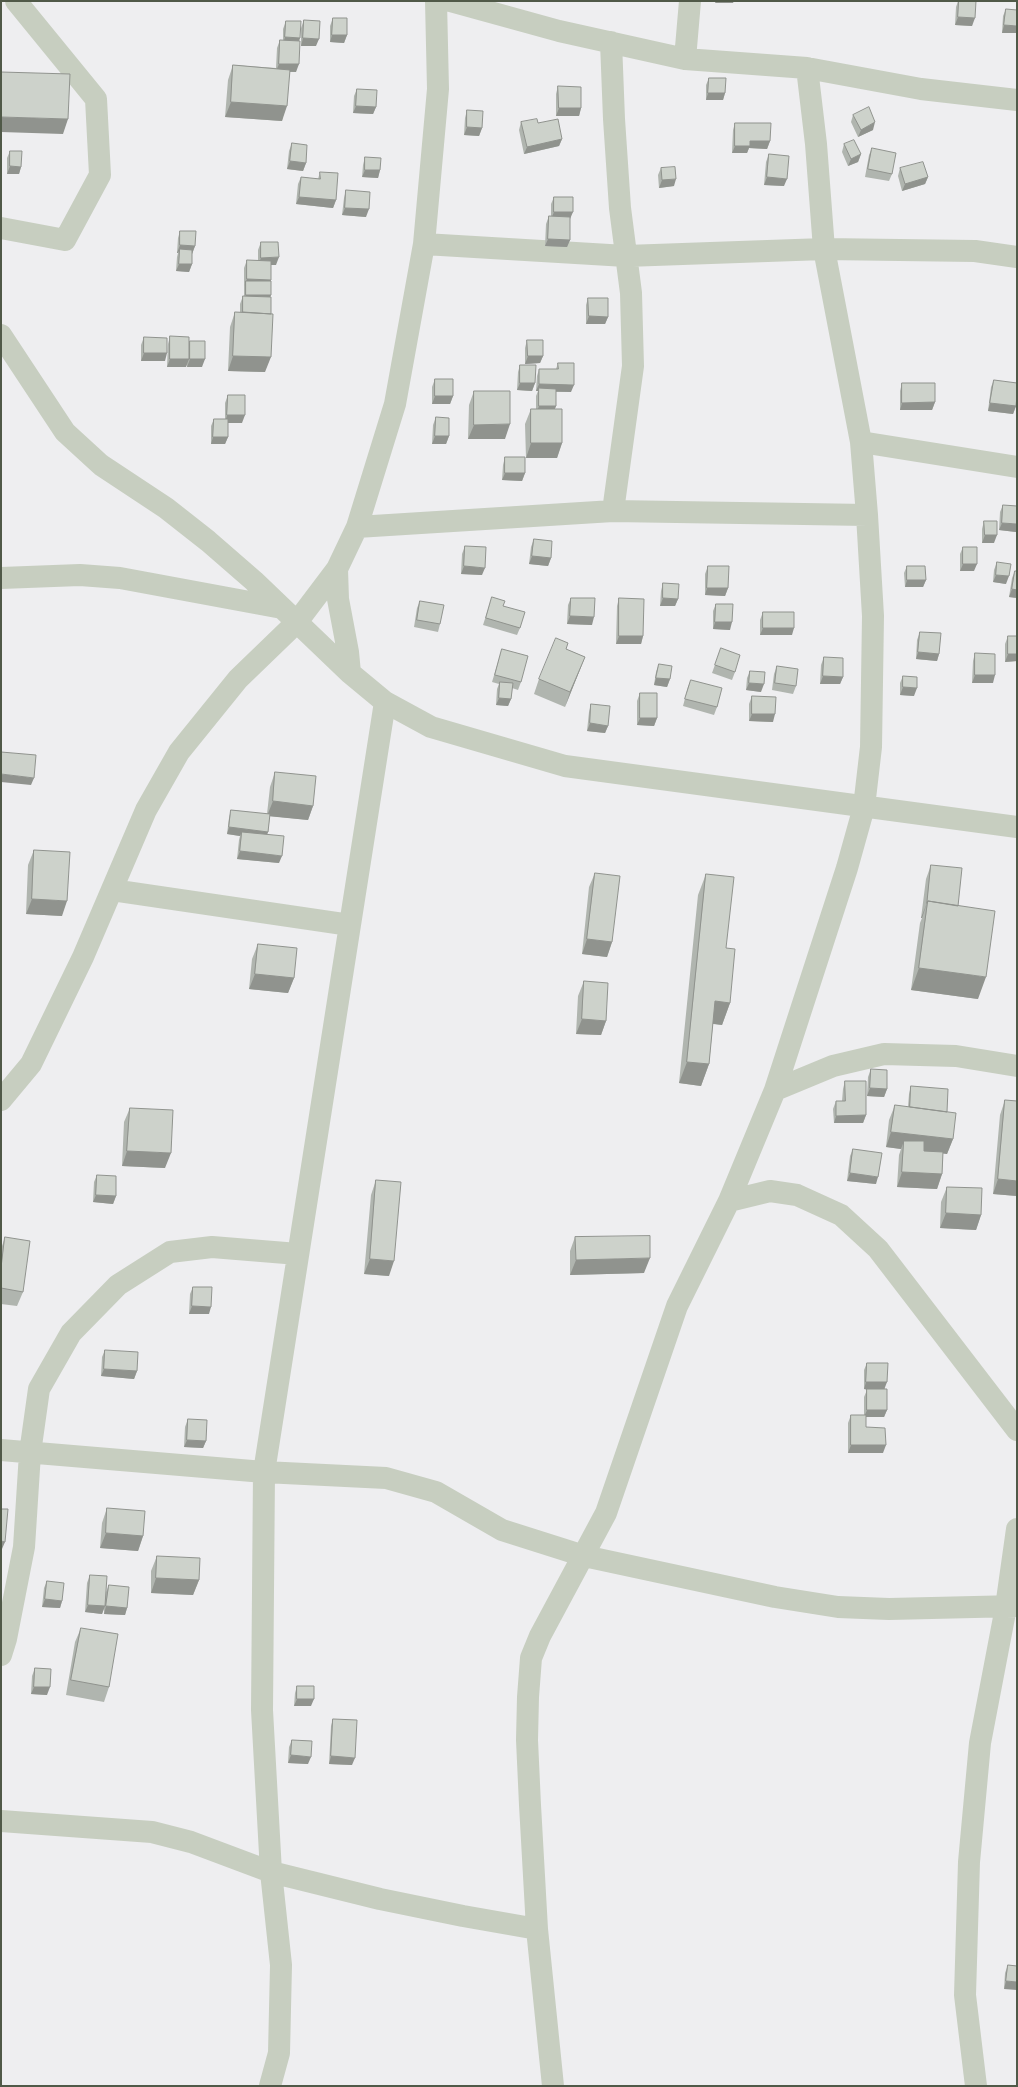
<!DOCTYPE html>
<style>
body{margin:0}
#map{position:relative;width:1018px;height:2087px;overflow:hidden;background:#eeeef0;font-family:"Archivo Narrow",sans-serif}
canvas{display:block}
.frame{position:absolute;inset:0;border:2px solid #505948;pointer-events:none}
</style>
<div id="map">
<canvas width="1018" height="2087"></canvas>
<div class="frame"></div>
</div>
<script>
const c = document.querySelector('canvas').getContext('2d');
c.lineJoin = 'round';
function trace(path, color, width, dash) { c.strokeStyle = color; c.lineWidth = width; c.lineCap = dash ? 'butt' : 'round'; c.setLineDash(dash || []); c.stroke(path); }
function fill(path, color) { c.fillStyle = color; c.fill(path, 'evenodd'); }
trace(new Path2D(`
 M450 1 559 31 685 59 807 68 921 89 1017 100
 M611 42 614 119 620 208 631 293 633 366 613 511
 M685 59 690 1
 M1 228 65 240 100 175 96 99 16 1
 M424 244 626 256 824 249 975 251 1017 257
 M1 335 65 432 101 465 166 508 208 541 254 581 350 673 385 702 431 727 565 766 1017 827
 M861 442 1017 467
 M357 527 613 511 867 515
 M337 569 338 599 348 652 350 673
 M1 578 80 575 120 578 282 608
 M112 890 350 925
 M775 1090 833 1066 884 1054 956 1056 1017 1066
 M1 1100 31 1064 83 957 146 810 179 752 238 679 297 622 337 569 357 527 395 404 424 244 438 89 436 1
 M729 1201 770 1191 797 1195 841 1215 878 1249 1017 1430
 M1 1450 264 1472 386 1478 436 1492 502 1530 584 1556 775 1597 838 1607 889 1609 1017 1606
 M1 1655 6 1639 24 1547 30 1453 39 1389 71 1333 118 1285 170 1252 212 1247 298 1254
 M1 1821 152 1832 191 1842 271 1872 380 1899 463 1916 537 1929
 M270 2086 279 2053 281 1965 271 1872 262 1710 264 1472 385 702
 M553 2086 537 1929 530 1805 527 1740 528 1697 531 1658 540 1636 606 1513 677 1306 729 1201 775 1090 847 868 864 807 871 747 873 616 867 515 861 442 824 249 816 144 807 68
 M976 2086 965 1995 969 1862 980 1743 1006 1607 1017 1529`), '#c7cec0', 22);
fill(new Path2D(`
 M958 1H976L972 26 955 25 956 7Z
 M1006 9 1016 33H1002L1003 16Z
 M333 18 347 35 344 43 330 42V26Z
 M304 20 316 46H301V28Z
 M286 21 300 38 299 41 296 72H290L282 121 225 117 228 80 233 65 276 68 277 48 280 40 283 41V29Z
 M709 78 725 93 723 100H706V85Z
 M558 86 581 108 579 116H556V94Z
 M357 89 376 107 373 114 353 113 354 96Z
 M467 110 482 128 479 136 464 135 465 118Z
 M853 115 873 130 858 137 851 122Z
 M521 122 562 139 559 146 524 154 519 130Z
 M735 123 770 141 767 149 749 148 747 153H732L733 130Z
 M292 143 306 163 303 171 287 169 289 151Z
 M844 144 861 154 858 162 848 166 842 152Z
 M872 148 892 174 889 181 865 177 869 155Z
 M10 151 21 167 19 174H7V158Z
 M769 154 784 186 764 185 766 162Z
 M365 157 380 170 378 178 362 177 363 165Z
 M661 168 674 186 659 188 658 175Z
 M900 168 928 177 925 184 902 191 898 176Z
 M320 172 336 200 333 208 296 204 298 184 301 177 318 179Z
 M346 190 366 217 342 215 344 198Z
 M554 197 570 240 567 247 545 246 546 224 549 216H551V204Z
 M180 231 195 246 192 254V264L189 272 176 271 177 257 178 253H177L178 238Z
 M261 242 276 265H271L270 297 265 372 228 371 230 327 235 312H240V304L243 296H244V268L247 260H258V250Z
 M588 298 608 317 605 324H586V305Z
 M170 336 189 345 190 341 202 367H187V363L186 367H167L168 344Z
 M144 337 165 361H141V345Z
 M527 340 543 356 540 363 525 364V348Z
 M558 363 571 392H556V406L555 409 562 443 557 458H526L525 424 531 409H536V396L538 391H536L537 376 539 369H556Z
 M520 365 535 383 532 391 517 390 518 372Z
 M435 379 453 396 450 404H432V387Z
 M994 380 1016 406 1013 414 988 411 991 387Z
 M902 383 935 402 932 410H900V391Z
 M474 391 505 439H468L469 405Z
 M228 395 242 423H228V437L225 444H211V426L214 419H225V403Z
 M436 417 449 436 446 444H432L433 425Z
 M505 457 525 473 522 481 502 480 503 465Z
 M1003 505 1016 532 999 530 1000 512Z
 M984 521 994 543H982V529Z
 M534 539 551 558 548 566 529 564 531 547Z
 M465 546 482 575 461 574 462 554Z
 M963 547 974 571H960V554Z
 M997 562 1006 584 993 582 994 570Z
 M708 566 728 588 725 596 705 595V574Z
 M907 566 926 580 923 587H905L904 573Z
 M1015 571H1017V598L1009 597 1012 578Z
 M663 583 678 599 675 606H660L661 591Z
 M492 597 503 606 520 628 517 635 483 625Z
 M571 598 592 625 567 624 568 605Z
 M619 598 643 636 641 644H616L617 606Z
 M420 601 440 624 438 632 414 627 417 608Z
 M716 604 730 630 713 629V611Z
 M763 612 792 635H760V620Z
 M920 632 939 654 937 661 916 659 917 640Z
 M1008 636H1017V661L1005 662V644Z
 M721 648 735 672 732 680 712 673Z
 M502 649 521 682 518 690 512 688 511 699 508 706 496 705 497 689 499 684 492 682Z
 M566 649 585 657 565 707 534 694 539 679Z
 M975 653 993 683H972L973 661Z
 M824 657 843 677 840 684H820L821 665Z
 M659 664 670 679 667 687 654 685 656 672Z
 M777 666 796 686 793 694 772 690 774 674Z
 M750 671 761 692 746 690 747 678Z
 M903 676 914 696 900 695V683Z
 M691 680 717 707 714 715 683 706 688 687Z
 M640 693 657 718 654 726 637 725V701Z
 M752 696 773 722 749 721V704Z
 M591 704 608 726 605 733 587 731 589 712Z
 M275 772 313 806 308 820 270 816 268 832 267 835 279 863 237 859 239 840 240 836 227 834 229 818 231 810 267 814 270 787Z
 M34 850 62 916 26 914 28 865Z
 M931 865 958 906 978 999 911 990 920 923 922 918H921L926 879Z
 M595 873 612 942 607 957 582 954 589 887Z
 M706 874 726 948 730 1003 722 1025 713 1024 709 1064 701 1086 679 1083 698 895Z
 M258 944 294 978 288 993 249 989 252 959Z
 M584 981 606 1021 601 1035 576 1034 578 996Z
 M871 1069 887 1089 884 1097 867 1096 868 1077Z
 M845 1081 866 1115 863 1123H834L833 1109 836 1101H842L843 1089Z
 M911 1086 947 1112 953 1139 947 1154 943 1153 942 1174 937 1189 897 1187 899 1155 901 1149 886 1147 889 1120 895 1105 908 1107 909 1094Z
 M1005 1100 1017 1196 993 1194 1000 1115Z
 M130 1108 165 1168 122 1166 124 1122Z
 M853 1149 876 1184 847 1181 850 1156Z
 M97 1175 116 1196 113 1204 93 1202 94 1182Z
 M376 1180 389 1276 364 1274 371 1195Z
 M947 1187 981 1215 976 1230 940 1228 941 1202Z
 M5 1237 23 1292 17 1306 1 1304V1249Z
 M575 1237 644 1273 570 1275V1251Z
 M193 1287 209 1314H189L190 1294Z
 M105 1350 137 1371 134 1379 101 1376 102 1357Z
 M867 1363 885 1389 887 1410 884 1417H866V1427L883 1453H848V1423L851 1415H864V1397L867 1390 864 1389V1370Z
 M188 1419 206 1441 203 1448 184 1447 185 1427Z
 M107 1508 143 1536 138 1551 100 1548 102 1523Z
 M157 1556 199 1580 193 1595 151 1593V1571Z
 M90 1575 106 1592 109 1585 127 1608 125 1615 104 1614V1608L102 1614 85 1612 87 1583Z
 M47 1581 62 1601 60 1608 42 1607 44 1588Z
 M81 1628 109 1687 104 1702 66 1695 75 1642Z
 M35 1668 47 1695 31 1694 32 1676Z
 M297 1686 311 1706H294L295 1693Z
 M333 1719 352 1765 329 1764 331 1726Z
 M292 1740 308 1764 288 1763 289 1747Z
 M1008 1965 1017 1966 1004 1989 1005 1973Z`), '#b0b5af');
fill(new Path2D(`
 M716 1H734L733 3H715Z
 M958 17 975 18 972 26 955 25Z
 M1004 25 1017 26 1016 33H1002Z
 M332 35H347L344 43 330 42Z
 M285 37 300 38 297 45 283 44Z
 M303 38 319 39 316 46H301Z
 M279 64H299L296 72 276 71Z
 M708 93H725L723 100H706Z
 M231 102 287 106 282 121 225 117Z
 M356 106 376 107 373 114 353 113Z
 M559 108H581L579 116H556Z
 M1 117 68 119 63 134 1 132Z
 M875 122 873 130 858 137 861 130Z
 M467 127 482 128 479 136 464 135Z
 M562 139 559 146 524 154 527 147Z
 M750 141H770L767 149 749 148 747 153H732L735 146Z
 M861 154 858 162 848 166 851 159Z
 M290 161 306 163 303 171 287 169Z
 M10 166 21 167 19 174H7Z
 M365 170H380L378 178 362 177Z
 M767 177 787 179 784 186 764 185Z
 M928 177 925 184 902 191 905 184Z
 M676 179 674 186 659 188 662 180Z
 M299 197 336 200 333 208 296 204Z
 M345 208 369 209 366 217 342 215Z
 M554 212H573L570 219H551Z
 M548 239 570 240 567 247 545 246Z
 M180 245 195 246 192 254 180 249 178 253H177Z
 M279 257 276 265H258L261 258Z
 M179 264H192L189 272 176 271Z
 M247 279 271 280 268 287 246 281 244 287Z
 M246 295H271L268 303 243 302Z
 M589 316 608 317 605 324H586Z
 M144 353H167L165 361H141Z
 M233 356 271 357 265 372 228 371Z
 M528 356H543L540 363 525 364Z
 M170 359H189L186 367H167Z
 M190 359H205L202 367H187Z
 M520 383H535L532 391 517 390Z
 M539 384 574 385 571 392 539 391V388L538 391H536Z
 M435 396H453L450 404H432Z
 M935 402 932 410H900L902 403Z
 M990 403 1016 406 1013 414 988 411Z
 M539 406H556L553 413 536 414Z
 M227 415H245L242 423H225Z
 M510 424 505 439H468L474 425Z
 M435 436H449L446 444H432Z
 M213 437H228L225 444H211Z
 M531 443H562L557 458H526Z
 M505 473H525L522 481 502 480Z
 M1002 523 1017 524V528L1016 532 999 530Z
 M985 535H997L994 543H982Z
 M532 556 551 558 548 566 529 564Z
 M963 564H977L974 571H960Z
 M464 566 485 568 482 575 461 574Z
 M996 575 1009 576 1006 584 993 582Z
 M907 580H926L923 587H905Z
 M707 588H728L725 596 705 595Z
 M1012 589 1017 590V598L1009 597Z
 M663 598 678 599 675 606H660Z
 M570 616 594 617 592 625 567 624Z
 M715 622H732L730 630 713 629Z
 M763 628H794L792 635H760Z
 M619 636H643L641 644H616Z
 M918 652 939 654 937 661 916 659Z
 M1008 654H1017V661L1005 662Z
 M585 657 565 707 570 692Z
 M975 675H995L993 683H972Z
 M823 676 843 677 840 684H820Z
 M656 678 670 679 667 687 654 685Z
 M749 683 764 684 761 692 746 690Z
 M903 687 917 688 914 696 900 695Z
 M499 698 511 699 508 706 496 705Z
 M752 714H775L773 722 749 721Z
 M640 718H657L654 726 637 725Z
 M590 723 608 726 605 733 587 731Z
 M1 774 34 778 31 785 1 782Z
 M273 801 313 806 308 820 267 816Z
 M229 827 268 832 265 839 242 832 240 836 227 834Z
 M240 851 282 856 279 863 237 859Z
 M32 899 67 901 62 916 26 914Z
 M927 903 922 918H921Z
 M587 939 612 942 607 957 582 954Z
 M919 968 986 977 978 999 911 990Z
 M255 974 294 978 288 993 249 989Z
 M715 1001 730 1003 722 1025 708 1023Z
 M582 1019 606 1021 601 1035 576 1034Z
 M687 1062 709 1064 701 1086 679 1083Z
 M870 1088 887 1089 884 1097 867 1096Z
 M866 1115 863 1123H834L836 1116Z
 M891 1132 953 1139 947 1154 904 1149V1141L901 1149 886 1147Z
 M127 1151 171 1153 165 1168 122 1166Z
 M902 1172 942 1174 937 1189 897 1187Z
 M850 1173 878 1177 876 1184 847 1181Z
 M998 1179 1017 1181V1196L993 1194Z
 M96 1195 116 1196 113 1204 93 1202Z
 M946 1213 981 1215 976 1230 940 1228Z
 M650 1258 644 1273 570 1275 576 1260Z
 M370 1259 394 1261 389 1276 364 1274Z
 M192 1306 211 1307 209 1314H189Z
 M104 1369 137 1371 134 1379 101 1376Z
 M866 1382H887L884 1390 864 1389Z
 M867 1410H887L884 1417H864Z
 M187 1440 206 1441 203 1448 184 1447Z
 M851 1445H886L883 1453H848Z
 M106 1533 143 1536 138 1551 100 1548Z
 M1 1541 5 1542 2 1549H1Z
 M156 1578 199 1580 193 1595 151 1593Z
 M45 1599 62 1601 60 1608 42 1607Z
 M88 1605 105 1606 102 1614 85 1612Z
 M106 1606 127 1608 125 1615 104 1614Z
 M34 1687H50L47 1695 31 1694Z
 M297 1699H314L311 1706H294Z
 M291 1755 311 1757 308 1764 288 1763Z
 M331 1756 355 1758 352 1765 329 1764Z
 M1006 1981 1017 1982V1990L1004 1989Z`), '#90938e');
const building = new Path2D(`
 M959 1H976L975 18 958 17Z
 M1006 9 1017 10V26L1004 25Z
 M333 18H347V35H332Z
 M304 20 320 21 319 39 303 38Z
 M286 21H301L300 38 285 37Z
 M280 40 300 41 299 64H279Z
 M233 65 290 70 287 106 231 102Z
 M1 72 70 74 68 119 1 117Z
 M709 78H726L725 93H708Z
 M558 86 581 87V108H559Z
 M357 89 377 90 376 107 356 106Z
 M869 107 875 122 861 130 853 115Z
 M467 110 483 111 482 128 467 127Z
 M537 119 538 123 558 119 562 139 527 147 521 122Z
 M735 123H771L770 141H750V146H735Z
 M854 140 861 154 851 159 844 144Z
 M292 143 307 145 306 163 290 161Z
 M872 148 896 153 892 174 868 169Z
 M10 151H22L21 167 10 166Z
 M769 154 789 156 787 179 767 177Z
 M365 157 381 158 380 170H365Z
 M923 162 928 177 905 184 900 168Z
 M675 167 676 179 662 180 661 168Z
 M320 172 338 173 336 200 299 197 301 177 320 179Z
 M346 190 370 192 369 209 345 208Z
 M554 197H573V212H554Z
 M549 216 570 217V240L548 239Z
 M180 231H196L195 246 180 245Z
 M261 242H278L279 257 261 258Z
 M180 249 192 250V264H179Z
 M247 260 271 261V280L247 279Z
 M246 281H271V295H246Z
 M243 296 271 297V314L243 312Z
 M588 298H608V317L589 316Z
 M235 312 273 314 271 357 233 356Z
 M170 336 189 337V359H170Z
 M144 337 167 338V353H144Z
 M527 340H543V356H528Z
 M190 341H205V359H190Z
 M558 363H574V385L539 384V369H558Z
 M520 365H536L535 383H520Z
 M435 379H453V396H435Z
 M994 380 1017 383V396L1016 406 990 403Z
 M902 383H935V402L902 403Z
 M539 388 556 389V406H539Z
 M474 391H510V424L474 425Z
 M228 395H245V415H227Z
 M531 409H562V443H531Z
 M436 417 449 418V436H435Z
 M214 419H228V437H213Z
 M505 457H525V473H505Z
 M1003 505 1017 506V524L1002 523Z
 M984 521H997V535H985Z
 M534 539 552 541 551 558 532 556Z
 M465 546 486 547 485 568 464 566Z
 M963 547H977V564H963Z
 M997 562 1011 564 1009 576 996 575Z
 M708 566H729L728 588H707Z
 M907 566H925L926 580H907Z
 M1015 571H1017V590L1012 589Z
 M663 583 679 584 678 599 663 598Z
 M492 597 505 601 503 606 525 612 520 628 486 618Z
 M571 598H595L594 617 570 616Z
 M619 598 644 599 643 636H619Z
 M420 601 444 605 440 624 417 620Z
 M716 604H733L732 622H715Z
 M763 612H794V628H763Z
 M920 632 941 633 939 654 918 652Z
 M1008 636H1017V654H1008Z
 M556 638 568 643 566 649 585 657 570 692 539 679Z
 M721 648 740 655 735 672 715 665Z
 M502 649 528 656 521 682 495 675Z
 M975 653 995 654V675H975Z
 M824 657 843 658V677L823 676Z
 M659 664 672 666 670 679 656 678Z
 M777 666 798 669 796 686 775 683Z
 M750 671 765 672 764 684 749 683Z
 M903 676 917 677V688L903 687Z
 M691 680 722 688 717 707 685 699Z
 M500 682 513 683 511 699 499 698Z
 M640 693H657V718H640Z
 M752 696 776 697 775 714H752Z
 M591 704 610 706 608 726 590 723Z
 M1 752 36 755 34 778 1 774Z
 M275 772 316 776 313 806 273 801Z
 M231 810 270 814 268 832 229 827Z
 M242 832 284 836 282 856 240 851Z
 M34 850 70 852 67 901 32 899Z
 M931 865 962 868 958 906 928 901 927 903Z
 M595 873 620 876 612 942 587 939Z
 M706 874 734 877 726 948 735 949 730 1003 715 1001 709 1064 687 1062Z
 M928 901 995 911 986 977 919 968Z
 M258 944 297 948 294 978 255 974Z
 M584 981 608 983 606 1021 582 1019Z
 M871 1069 887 1070V1089L870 1088Z
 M845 1081H866V1115L836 1116V1101H845Z
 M911 1086 948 1089 947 1112 910 1107Z
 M1005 1100 1017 1101V1181L998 1179Z
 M895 1105 956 1113 953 1139 891 1132Z
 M130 1108 173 1110 171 1153 127 1151Z
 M904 1141H924V1151L943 1152 942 1174 902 1172Z
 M853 1149 882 1153 878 1177 850 1173Z
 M97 1175 116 1176V1196L96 1195Z
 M376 1180 401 1182 394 1261 370 1259Z
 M947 1187 982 1188 981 1215 946 1213Z
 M650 1236V1258L576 1260 575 1237Z
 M5 1237 30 1241 23 1292 1 1288V1268Z
 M193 1287H212L211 1307 192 1306Z
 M105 1350 138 1352 137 1371 104 1369Z
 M867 1363H888L887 1382H866Z
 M867 1389H887V1410H867Z
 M851 1415H866V1427L885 1428 886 1445H851Z
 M188 1419 207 1420 206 1441 187 1440Z
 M107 1508 145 1511 143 1536 106 1533Z
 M1 1509H8L5 1542 1 1541Z
 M157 1556 200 1558 199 1580 156 1578Z
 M90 1575 107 1576 105 1606 88 1605Z
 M47 1581 64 1583 62 1601 45 1599Z
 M109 1585 129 1587 127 1608 106 1606Z
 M81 1628 118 1634 109 1687 71 1680Z
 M35 1668 51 1669 50 1687H34Z
 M297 1686H314V1699H297Z
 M333 1719 357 1720 355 1758 331 1756Z
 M292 1740 312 1741 311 1757 291 1755Z
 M1008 1965 1017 1966V1982L1006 1981Z`);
fill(building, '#cdd2cb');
trace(building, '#90938e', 1);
</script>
